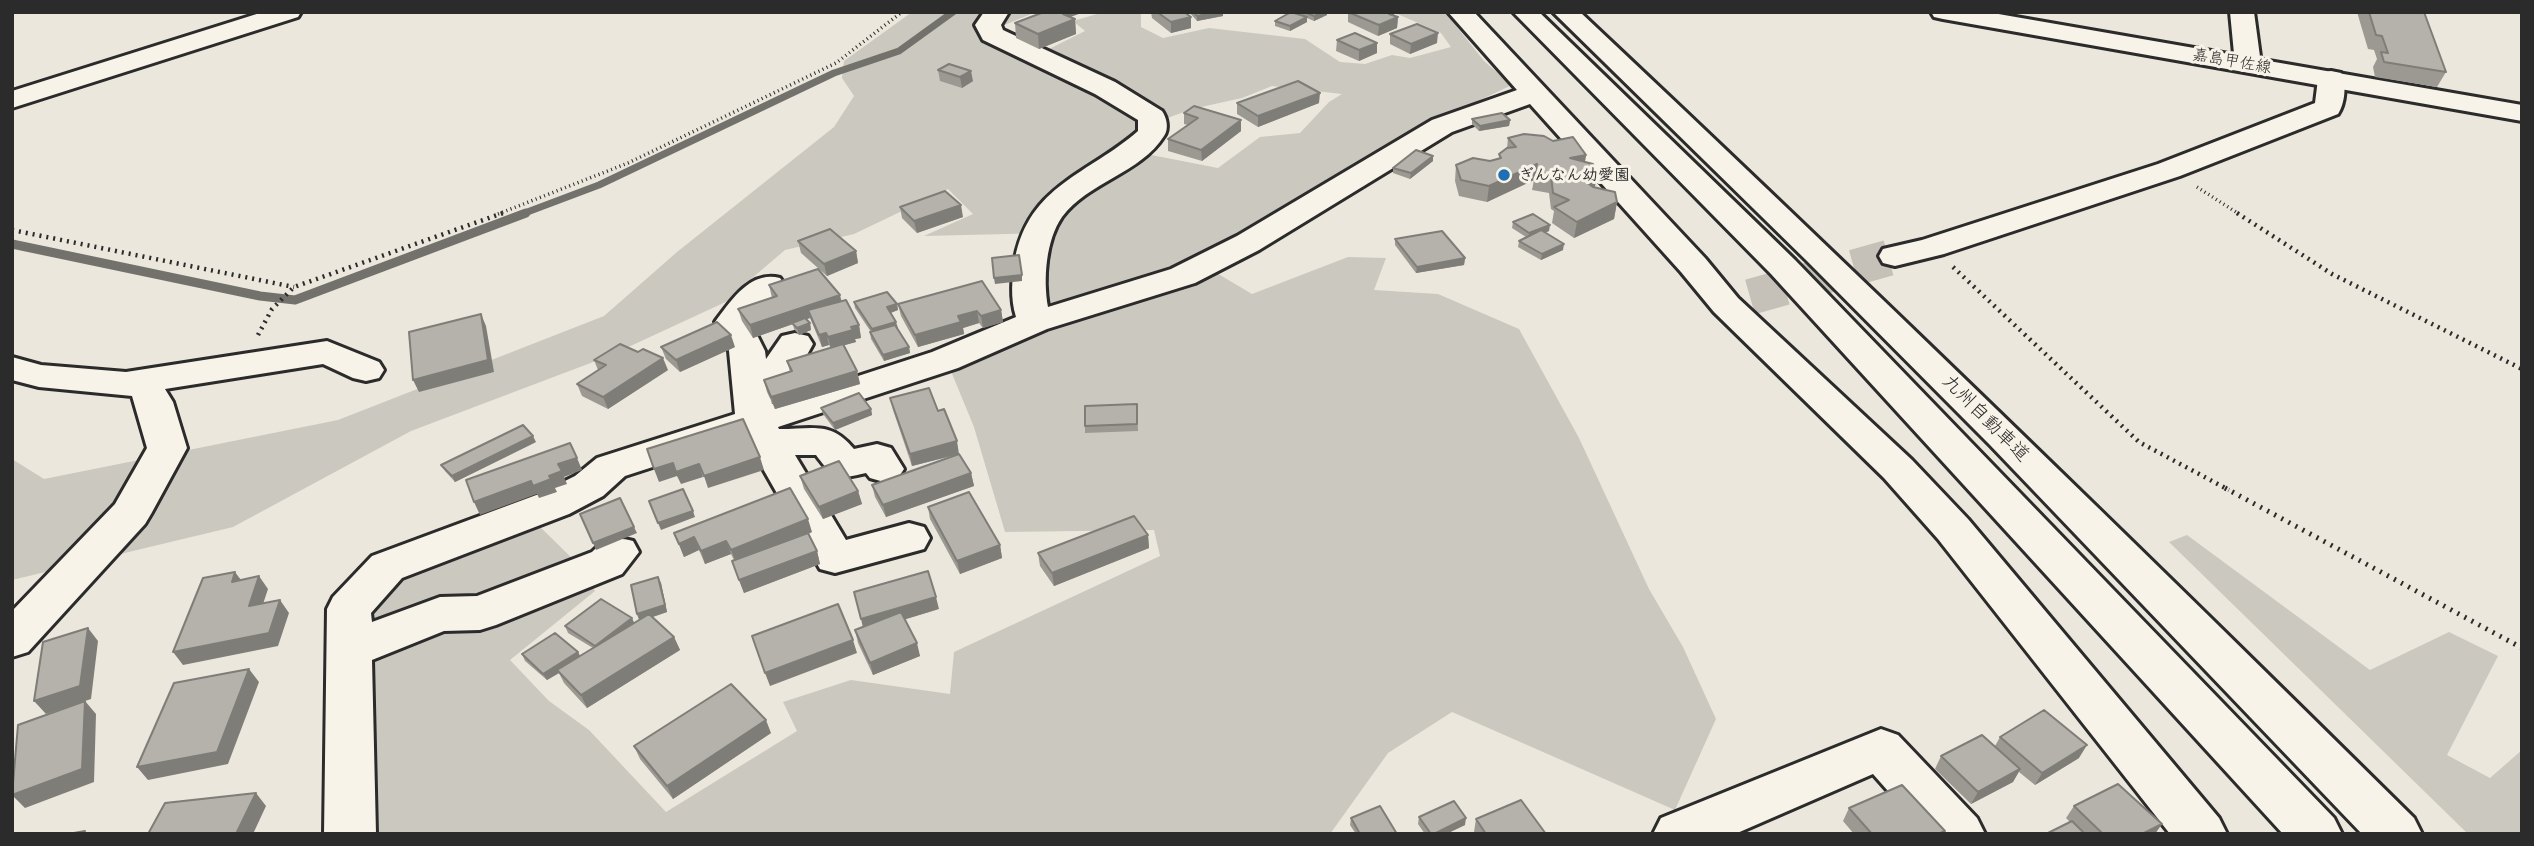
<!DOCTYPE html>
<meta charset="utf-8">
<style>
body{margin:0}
#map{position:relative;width:2534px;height:846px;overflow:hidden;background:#ebe7dd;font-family:Mali,sans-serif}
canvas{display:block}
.frame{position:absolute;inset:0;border:14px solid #2b2b2b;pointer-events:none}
</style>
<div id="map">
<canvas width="2534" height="846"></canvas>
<div class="frame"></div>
</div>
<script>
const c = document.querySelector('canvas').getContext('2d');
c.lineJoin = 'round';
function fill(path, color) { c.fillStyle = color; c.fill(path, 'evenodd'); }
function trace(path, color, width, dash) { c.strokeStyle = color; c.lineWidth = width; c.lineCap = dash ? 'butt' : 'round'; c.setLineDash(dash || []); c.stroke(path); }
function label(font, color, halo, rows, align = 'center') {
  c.font = font + ' Mali,"Klee One",sans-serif'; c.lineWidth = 6; c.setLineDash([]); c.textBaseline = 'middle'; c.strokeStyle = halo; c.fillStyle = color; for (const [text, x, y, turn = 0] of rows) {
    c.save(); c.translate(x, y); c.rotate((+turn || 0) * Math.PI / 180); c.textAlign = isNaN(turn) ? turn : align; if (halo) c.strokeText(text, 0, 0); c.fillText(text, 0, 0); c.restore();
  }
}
fill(new Path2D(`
 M912 12H1036L1002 26 1009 34 1045 51 1085 31 1073 21 1104 12H1141V27L1163 38 1209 28 1305 39 1340 62 1365 64 1392 55 1410 58 1451 47 1441 33 1393 12H1445L1484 61 1512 85 1414 131 1382 156 1195 260 1113 292 1055 309H1036L1047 233 924 236 973 214 948 189 854 234 785 250 751 279 732 299 609 356 411 431 233 527 12 580V459L44 479 338 420 604 316 677 252 834 127 854 96 842 78 844 61ZM1272 86 1342 94 1329 102 1300 133 1260 137 1218 168 1136 152 1162 120 1192 109 1242 98Z
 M1348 257 1386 258 1374 290 1438 294 1519 329 1579 438 1649 589 1683 647 1716 719 1675 810 1452 712 1388 753 1330 834H374L365 611 384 575 534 521 579 565 595 591 510 660 549 701 589 730 666 812 797 731 783 702 851 680 950 694 954 652 1160 556 1154 530 1005 532 974 427 948 364 1029 331 1215 272 1252 294Z
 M2187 535 2370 670 2449 632 2498 656 2447 755 2490 778 2522 750V834H2468L2169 542Z`), '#cbc8bf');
trace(new Path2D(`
 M522 214 599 185 834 73 899 51 953 12`), '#72716c', 7);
trace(new Path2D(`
 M12 244 260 296 295 300 526 213`), '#72716c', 9);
trace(new Path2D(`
 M1750 297 1895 256`), '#c5c1b9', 36, [36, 18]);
const minor = new Path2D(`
 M263 12H301L298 17 12 108V91Z
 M984 12H1009L1001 25 1003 30 1115 82 1162 111C1167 118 1169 129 1164 136 1141 173 1088 182 1062 217 1046 240 1043 279 1048 307L1171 269 1237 236 1432 120 1517 90 1448 12H1474L1705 258 1738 298 1912 460 1968 519 2219 818 2227 834H2170L1938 539 1884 478 1714 312 1681 272 1530 104 1452 132 1259 250 1195 283 1047 329 958 368 778 427 779 429C814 429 831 421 854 449L877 444 891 448 904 469 898 478 884 482 870 478 866 473C837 480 834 479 816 455H795L846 540 909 523 924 527 930 538 924 549 835 573 820 569 745 437 625 476 603 496 569 514 402 578 371 613 372 622 440 597 477 596 592 552C605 539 615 536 633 541L639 552 622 574 496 625 480 630 444 631 372 660 376 834H324L327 609 333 597 372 556 539 494 575 476 597 458 735 414 729 351 715 322C731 300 751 270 780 278L785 285 751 323 765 351 766 359 782 336 795 333 808 336 813 344 797 373 769 385 772 404 932 352 1016 317C1010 298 1012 278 1015 259 1029 185 1089 174 1138 131V120L1095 94 983 40 975 25Z
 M2230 12H2254L2261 64 2257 70 2248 72 2239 70 2235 64Z
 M2331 71 2341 73C2347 83 2345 104 2338 114L2180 176 1944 254 1895 266 1883 263 1879 256 1883 249 1922 240 2158 164 2315 103 2318 79 2321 73Z
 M327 341 379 362 384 370 379 378 366 381 353 378 323 364 165 389 173 402 187 448 151 514 145 524 28 652 12 657V611L115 504 147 448 132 396 39 387 12 380V357L41 365 126 372Z
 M1881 729 1898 735 1977 818 1985 834H1926L1873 774 1735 834H1653L1661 818Z`);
const major = new Path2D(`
 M1931 12H1987L2522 105V121L1943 19 1934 17Z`);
const highway = new Path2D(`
 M1513 12H1539L1795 260 2334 818 2342 834H2283L1771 274Z
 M1553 12H1580C1862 277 2139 546 2414 818L2422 834H2362L1990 445 1807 261Z`);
trace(minor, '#2b2b2b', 6);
trace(major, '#2b2b2b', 6);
trace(highway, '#2b2b2b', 6);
trace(new Path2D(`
 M2197 187 2239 214
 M498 214 628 163 836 63 902 12`), '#2b2b2b', 3.5, [1, 3.5]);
trace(new Path2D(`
 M2237 213 2332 274 2522 369
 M12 230 294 287
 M1953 267 2139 442 2229 490
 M258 335 272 309 294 287 503 213`), '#2b2b2b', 4.5, [2, 5]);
trace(new Path2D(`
 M2225 488 2522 648`), '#2b2b2b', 5, [2, 6]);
fill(minor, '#f7f3e8');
fill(major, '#f7f3e8');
fill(highway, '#f7f3e8');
fill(new Path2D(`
 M1040 12H1084L1070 17 1075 19 1076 34 1039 49 1016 38 1015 23 1042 13Z
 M1151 12H1184L1191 17V28L1171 33 1152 18Z
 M1189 12H1223V16L1197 21Z
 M1302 12H1327V15L1314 21 1307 18V22L1290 31 1275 26V21L1302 15Z
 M1348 12H1394V16L1398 17 1397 28 1378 36 1348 22Z
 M2357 12H2424L2446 72 2437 87 2375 77 2373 67 2377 59 2374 50 2368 49Z
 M1390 34 1437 43 1410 54 1390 44Z
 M1337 40 1377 53 1359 61 1336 51Z
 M938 70 973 81 962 88 940 81Z
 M1237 103H1319L1258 127 1237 114Z
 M1184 113 1241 120V131L1202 161 1168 151V139L1188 125 1184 124Z
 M1472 119 1510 120 1509 126 1479 131 1472 124Z
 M1508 138 1553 141 1586 155 1585 162 1595 187 1617 202 1614 219 1574 238 1552 223 1554 211 1551 209 1549 193 1532 190 1534 180 1487 202 1459 196 1455 181 1456 165 1490 161 1499 159V154L1507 148Z
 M1433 161 1410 179 1393 173V168Z
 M900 207 963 217 917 233 902 218Z
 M1513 222 1549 231 1545 233 1563 250 1541 260 1518 247 1519 241 1526 237 1512 228Z
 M1395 239 1465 258 1464 265 1416 273 1395 245Z
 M798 241 856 251 858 263 827 276 801 253Z
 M769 285 841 301 859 325 861 338 855 339 856 342 844 345 857 371 860 384 775 409 767 392 764 380 790 372 787 361 831 348 829 345 822 347 810 318 806 319 810 323 811 330 799 335 794 329 793 324 753 338 742 321 738 309 772 298Z
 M854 302 897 304 898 310 890 313 897 328 909 347 910 353 884 361 871 339 870 332H871L855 308Z
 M898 304 1001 310 1003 322 983 328 979 323 963 328 964 334 918 347 901 316Z
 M661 347H735L680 372 666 359Z
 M594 360 668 370 608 409 582 396 577 384 598 370Z
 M890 398 959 454 912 466 893 410Z
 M1137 404 1138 431 1085 433V426Z
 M821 408 871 409 872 415 835 430 823 414Z
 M536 442 455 482 445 471 441 465Z
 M971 473 974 486 886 517 875 497 872 485Z
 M800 476 858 491 862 504 823 519 804 489Z
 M928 507 1000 545 1002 558 960 574 930 519Z
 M812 532 808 534 817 551 820 564 744 593 732 561 734 560 731 554 705 564 699 550 684 557 674 533Z
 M1148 535 1149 548 1054 586 1040 566 1038 553Z
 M658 577 661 583 667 612 653 617 674 637 680 650 587 708 564 683 559 673 547 680 525 661 522 654 578 652 580 656 593 648 568 633 565 626 632 618 634 623 639 620 637 614Z
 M939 609 905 619 920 656 873 675 858 643 855 630Z
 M771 733 673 799 640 759 634 746Z
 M2000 737 2079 758 2035 785 2019 772 2013 782 1971 804 1935 769 1941 756 1995 746Z
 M2074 806 2155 834H2046L2070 822 2066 818Z
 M1849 808 1945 831 1943 834H1854L1843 821Z
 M1419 817 1465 825 1446 834H1425L1418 824Z
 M1351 818 1397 834H1356L1350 825Z
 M1476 819 1546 834H1475L1474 832Z`), '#9c9993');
fill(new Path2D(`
 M1059 12H1084L1070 17 1075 19 1076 34 1039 49 1038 34Z
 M1216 12H1223V16L1197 21V16Z
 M1321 12H1327V15L1314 21V16Z
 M1392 12H1394V19L1398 17 1397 28 1378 36 1379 25 1389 14Z
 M1191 17V28L1171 33V22Z
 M1307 17V22L1290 31V26Z
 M1438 33 1437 43 1410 54 1411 44Z
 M1377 43V53L1359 61V50Z
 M971 71 973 81 962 88 960 77Z
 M1320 93 1319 103 1258 127V116Z
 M1241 120V131L1202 161 1201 150Z
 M1510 120 1509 126 1479 131 1480 126Z
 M1586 155 1583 172 1570 158Z
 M1433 156V161L1410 179 1411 173Z
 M1537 164 1534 180 1487 202 1489 186Z
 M1597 176 1594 192 1585 181Z
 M1617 202 1614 219 1574 238 1577 222Z
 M961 205 963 217 917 233 914 221Z
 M1550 225 1549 231 1529 239V233Z
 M1564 244 1563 250 1541 260 1542 254Z
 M856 251 858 263 827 276 824 264Z
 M1465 258 1464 265 1416 273 1417 267Z
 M1022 275V281L995 284 994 278Z
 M840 295 843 307 808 310 810 318 753 338 750 325Z
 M897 304 898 310 888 314 887 307Z
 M1001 310 1003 322 983 328 981 316Z
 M977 311 979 323 963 328 964 334 918 347 915 335 958 316Z
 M481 314 486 326 494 372 419 392 413 380Z
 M896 322 898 328 874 336 872 329Z
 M810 323 811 330 799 335 797 328Z
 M859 325 861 338 855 339 856 342 831 349 828 337Z
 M826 333 829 345 822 347 819 335Z
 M731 335 735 347 680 372 676 360Z
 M909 347 910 353 884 361 883 355Z
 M663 358 668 370 608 409 603 397Z
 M857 371 860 384 775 409 771 397Z
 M871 409 872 415 835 430 833 423Z
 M533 436 536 442 455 482 452 476Z
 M957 441 959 454 912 466 910 454Z
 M760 457 764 470 708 488 704 476Z
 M577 458 582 470 564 477 567 484 555 488 557 492 539 498 537 494 480 515 474 502 531 481 558 464Z
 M673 463 699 464 703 477 681 484 677 476 659 482 654 469Z
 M971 473 974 486 886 517 883 505Z
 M858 491 862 504 823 519 819 507Z
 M693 511 695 517 661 530 658 523Z
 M808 519 812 532 736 563 731 550Z
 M634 527 637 533 596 550 593 543Z
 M1148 535 1149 548 1054 586 1052 573Z
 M694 537 699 550 684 557 679 544Z
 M726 541 731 554 705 564 701 551Z
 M1000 545 1002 558 960 574 957 561Z
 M817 551 820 564 744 593 739 580Z
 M235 572 244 584 232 582Z
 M259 576 268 589 258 619 249 606Z
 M658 577 661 583 667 612 640 621 637 614Z
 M936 597 939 609 864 632 861 619Z
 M280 600 289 613 278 646 183 665 173 652Z
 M632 618 635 625 599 652 595 646Z
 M88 628 98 641 91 699 46 714 34 701Z
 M674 637 680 650 587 708 581 695Z
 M853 640 857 653 770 686 765 673Z
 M917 643 920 656 873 675 870 663Z
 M578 652 581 658 557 670 559 673 547 680 543 674Z
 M249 669 259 682 228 764 148 780 137 767Z
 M85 701 96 714 94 782 25 808 12 795Z
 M766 720 771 733 673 799 667 786Z
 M2087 745 2079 758 2035 785 2042 773Z
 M2020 769 2013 782 1971 804 1978 792Z
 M256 793 266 806 253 834H236Z
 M1466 818 1465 825 1446 834H1434Z
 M2162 824 2155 834H2142Z`), '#7f7d78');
const building = new Path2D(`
 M1044 12H1068L1063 14 1075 19 1038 34 1015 23Z
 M1157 12H1184L1191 17 1171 22Z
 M1194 12H1216L1197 16Z
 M1291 12 1307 17 1290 26 1275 21Z
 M1305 12H1321L1314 16Z
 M1348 12H1392L1389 14 1398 17 1379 25Z
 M2369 12H2424L2446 72 2384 62 2381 52 2388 53 2382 36 2376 35Z
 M1417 24 1438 33 1411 44 1390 34Z
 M1355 33 1377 43 1359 50 1337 40Z
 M949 64 971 71 960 77 938 70Z
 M1298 81 1320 93 1258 116 1237 103Z
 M1194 106 1241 120 1201 150 1168 139 1198 118 1184 113Z
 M1502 113 1510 120 1480 126 1472 119Z
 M1524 134 1544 136 1553 141 1573 137 1586 155 1570 158 1593 164 1597 176 1585 181 1593 187 1615 192 1617 202 1577 222 1554 207 1569 200 1553 193 1551 176 1535 173 1537 164 1489 186 1461 180 1456 165 1473 158 1490 161 1501 158 1499 154 1507 148 1516 147 1508 138Z
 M1416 150 1433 156 1411 173 1393 168Z
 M945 191 961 205 914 221 900 207Z
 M1533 214 1550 225 1529 233 1513 222Z
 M830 229 856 251 824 264 798 241Z
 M1541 230 1564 244 1542 254 1519 241Z
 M1442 231 1465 258 1417 267 1395 239Z
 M1019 255 1022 275 994 278 992 258Z
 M818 269 840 295 750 325 738 309 777 296 769 285Z
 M982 281 1001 310 981 316 977 311 958 316 961 322 915 335 898 304Z
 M887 292 897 304 887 307 896 322 872 329 854 302Z
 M846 300 859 325 851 327 853 330 828 337 826 333 819 335 808 310Z
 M481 314 488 360 413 380 409 332Z
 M805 318 810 323 797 328 792 323Z
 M717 322 731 335 676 360 661 347Z
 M895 325 909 347 883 355 870 332Z
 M620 344 638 352 643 349 663 358 603 397 577 384 606 365 594 360Z
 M843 344 857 371 771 397 764 380 792 371 787 361Z
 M929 388 938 411 944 409 957 441 910 454 890 398Z
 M859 393 871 409 833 423 821 408Z
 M1137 404V424L1085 426V406Z
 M743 419 760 457 704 476 699 464 676 472 673 463 654 469 647 449Z
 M523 425 533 436 452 476 441 465Z
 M570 443 577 458 558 464 562 471 549 476 551 479 533 486 531 481 474 502 466 480Z
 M959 454 971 473 883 505 872 485Z
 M839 461 858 491 819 507 800 476Z
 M790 488 808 519 731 550 726 541 701 551 694 537 679 544 674 533Z
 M683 489 693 511 658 523 649 501Z
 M969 492 1000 545 957 561 928 507Z
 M620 498 634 527 593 543 580 514Z
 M1134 516 1148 535 1052 573 1038 553Z
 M808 533 817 551 739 580 732 561Z
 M928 571 936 597 861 619 854 592Z
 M235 572 232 582 259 576 249 606 280 600 269 633 173 652 203 578Z
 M658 577 665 605 637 614 631 585Z
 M601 599 632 618 595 646 565 626Z
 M838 604 853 640 765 673 752 636Z
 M901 612 917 643 870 663 855 630Z
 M649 614 674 637 581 695 557 670Z
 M88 628 80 686 34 701 43 642Z
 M555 633 578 652 543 674 522 654Z
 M249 669 217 752 137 767 174 683Z
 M731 684 766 720 667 786 634 746Z
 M85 701 82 769 12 795 18 725Z
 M2044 710 2087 745 2042 773 2000 737Z
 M1982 735 2020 769 1978 792 1941 756Z
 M2118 784 2162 824 2142 834H2103L2074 806Z
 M1902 785 1945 831 1938 834H1872L1849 808Z
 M256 793 236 834H148L165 803Z
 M1521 800 1546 834H1486L1476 819Z
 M1454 801 1466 818 1434 834H1431L1419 817Z
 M1380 806 1397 834H1360L1351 818Z
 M2072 821 2085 834H2046Z
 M85 831 84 834H68Z`);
fill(building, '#b5b2ab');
trace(building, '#7f7d78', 2);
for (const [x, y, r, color] of [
 [1504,175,7,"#1f6fb2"]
]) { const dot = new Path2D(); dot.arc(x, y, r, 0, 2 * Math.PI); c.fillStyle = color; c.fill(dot); trace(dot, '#f7f3e8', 2.5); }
label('16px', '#2b2b2b', '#f7f3e8', [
 ["嘉島甲佐線",2232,61,10]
]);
label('bold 16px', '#2b2b2b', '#f7f3e8', [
 ["ぎんなん幼愛園",1518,175]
], 'left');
label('19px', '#2b2b2b', '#f7f3e8', [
 ["九州自動車道",1986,418,45]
]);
</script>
